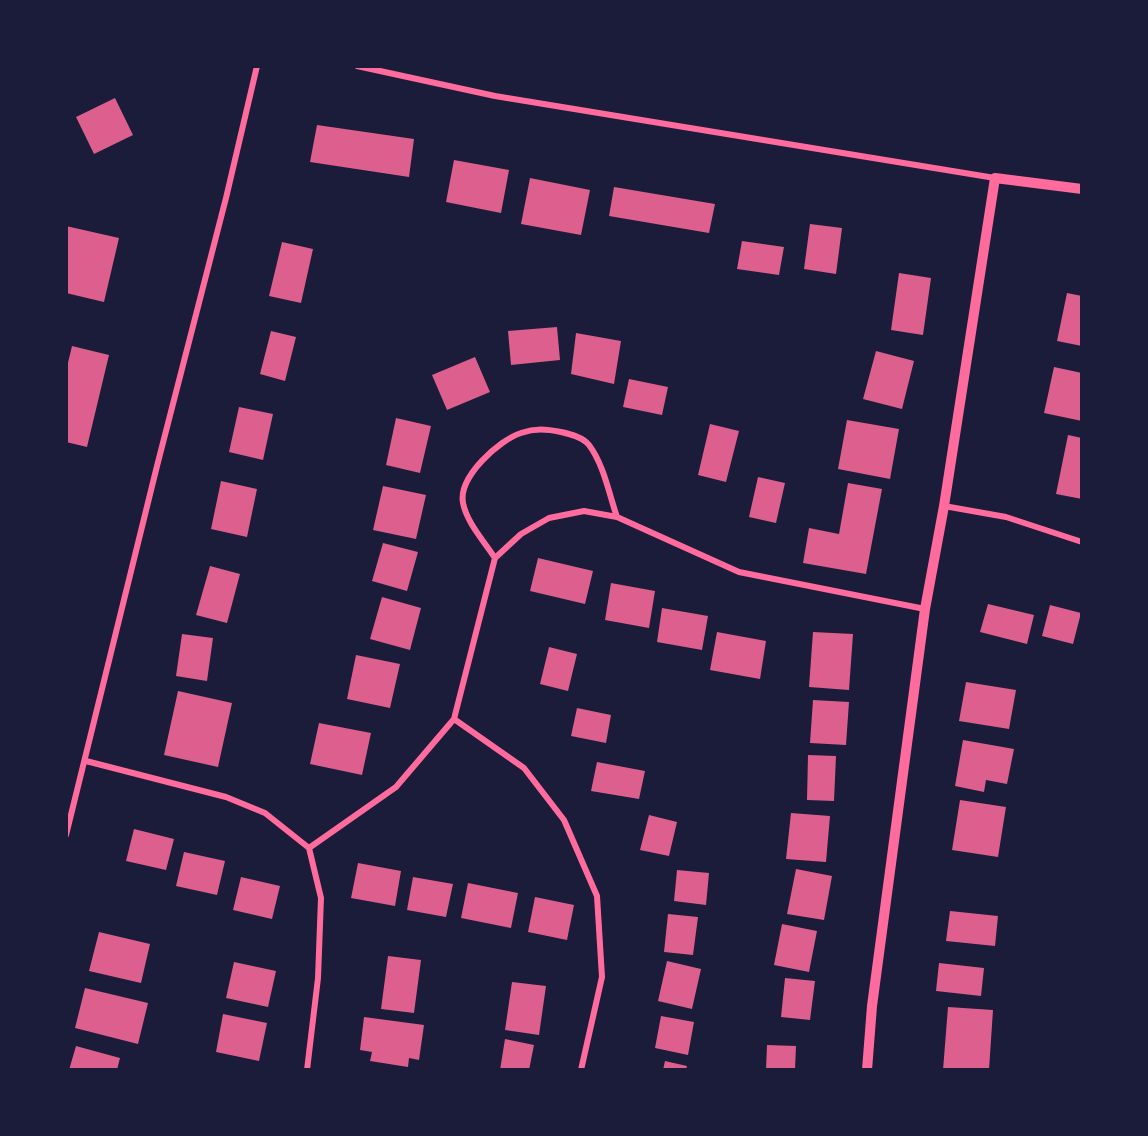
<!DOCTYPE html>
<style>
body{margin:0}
#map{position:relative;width:1148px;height:1136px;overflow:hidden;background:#1b1b3a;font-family:Karla,sans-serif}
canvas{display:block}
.frame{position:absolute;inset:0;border:68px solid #1b1b3a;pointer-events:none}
</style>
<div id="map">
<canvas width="1148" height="1136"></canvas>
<div class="frame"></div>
</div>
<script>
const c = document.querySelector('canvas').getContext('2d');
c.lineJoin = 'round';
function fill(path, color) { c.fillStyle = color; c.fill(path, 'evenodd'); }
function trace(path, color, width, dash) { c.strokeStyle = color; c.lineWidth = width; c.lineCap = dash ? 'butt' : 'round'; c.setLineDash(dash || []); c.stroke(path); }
fill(new Path2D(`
 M115 98 133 135 94 154 76 117Z
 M317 125 414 139 409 177 310 162Z
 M454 160 509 170 501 213 446 202Z
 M530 178 590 190 581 235 521 224Z
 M614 187 715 204 709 233 609 216Z
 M810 224 842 228 836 274 804 269Z
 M66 226 119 238 104 302 66 293Z
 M742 241 784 247 779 275 737 269Z
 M282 242 313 249 301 303 269 296Z
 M899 273 931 278 923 335 891 330Z
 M1067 293 1082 296V346L1057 341Z
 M557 327 560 360 511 365 508 331Z
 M271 331 296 337 285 381 260 374Z
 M576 333 621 341 614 384 571 374Z
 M72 346 109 355 87 447 66 442V371Z
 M876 351 914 361 902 409 863 399Z
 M475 357 490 392 447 410 432 375Z
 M1054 367 1082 373V421L1044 413Z
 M629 379 668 387 662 415 623 407Z
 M239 407 273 414 263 460 229 452Z
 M396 418 431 426 420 473 386 465Z
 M847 420 899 429 890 479 838 469Z
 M710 424 739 431 726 482 698 475Z
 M1068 435 1082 438V499L1056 494Z
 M758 477 785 483 776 523 749 517Z
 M221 481 257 489 247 537 211 529Z
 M848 483 882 489 866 574 803 563 809 528 839 534Z
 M383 486 426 495 416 539 373 530Z
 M383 543 418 552 407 591 372 581Z
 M538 558 593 571 585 604 530 591Z
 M210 566 240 574 227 623 196 615Z
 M611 583 655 591 649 628 605 620Z
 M382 597 421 608 410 650 370 639Z
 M988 604 1034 615 1027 644 980 632Z
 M1050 605 1081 613 1073 644 1042 636Z
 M662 608 708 616 702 650 657 642Z
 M717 632 766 641 760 679 710 670Z
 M813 632 853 634 849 690 809 687Z
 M182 634 213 638 207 681 176 676Z
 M549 647 577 654 568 691 540 684Z
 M356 655 400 664 390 708 347 699Z
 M966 682 1016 690 1009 729 959 721Z
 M178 691 232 703 218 767 164 755Z
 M813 700 849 702 846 745 810 743Z
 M577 708 611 715 606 743 571 736Z
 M319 723 371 733 362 775 310 764Z
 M963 740 1014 749 1007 784 986 780 984 792 955 786Z
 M808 755 836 756 834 801 807 800Z
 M597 762 645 771 639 799 591 791Z
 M960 800 1006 807 998 857 952 850Z
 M791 813 830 816 826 862 786 859Z
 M649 815 677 822 669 856 640 850Z
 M134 829 174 839 166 870 126 861Z
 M184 852 225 861 217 895 176 886Z
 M358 863 401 871 395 906 351 898Z
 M796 869 832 876 824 920 787 914Z
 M677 870 709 873 706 905 674 901Z
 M241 877 280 886 272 919 233 910Z
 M413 877 453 884 446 917 407 910Z
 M468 883 518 893 511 928 461 918Z
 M535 897 574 905 567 940 528 932Z
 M950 911 998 916 995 946 946 941Z
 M668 914 698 917 693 955 664 952Z
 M782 924 817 931 809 972 774 965Z
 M99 932 150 944 141 983 89 971Z
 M388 956 421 960 414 1013 381 1009Z
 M667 961 701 969 692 1009 658 1001Z
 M234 962 276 971 268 1007 226 998Z
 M939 963 984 968 981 996 936 991Z
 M785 978 815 981 810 1020 781 1017Z
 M512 982 546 986 539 1035 505 1030Z
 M85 988 148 1003 138 1044 75 1028Z
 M948 1007 993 1010 989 1070H943Z
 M223 1014 267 1023 259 1061 216 1052Z
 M661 1016 694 1022 688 1055 655 1048Z
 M364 1017 424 1025 419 1060 409 1058 408 1067 370 1061 372 1052 360 1050Z
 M505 1039 534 1045 529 1070H500Z
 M767 1045 796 1046 795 1070H766Z
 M76 1046 120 1058 117 1070H69Z
 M665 1061 687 1066 686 1070H663Z`), '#dd5f8e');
trace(new Path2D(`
 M357 66 495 96 995 178
 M944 506 1006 517 1082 542
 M495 558C484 541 467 523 463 503 458 477 499 440 521 433 535 428 546 429 561 432 570 434 583 437 589 445 604 465 609 494 617 517
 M454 719 524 768 564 820 597 896 602 977 581 1070
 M86 761 226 797 265 813 309 848 321 898 318 978 307 1070
 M66 835 157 466 226 198 257 66
 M309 848 396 787 454 719 495 558 521 534 549 518 584 511 617 517 739 572 925 609`), '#ff6b9d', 6);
trace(new Path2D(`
 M867 1070 872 1006 925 609 944 506 995 178 1082 189`), '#ff6b9d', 10);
</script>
